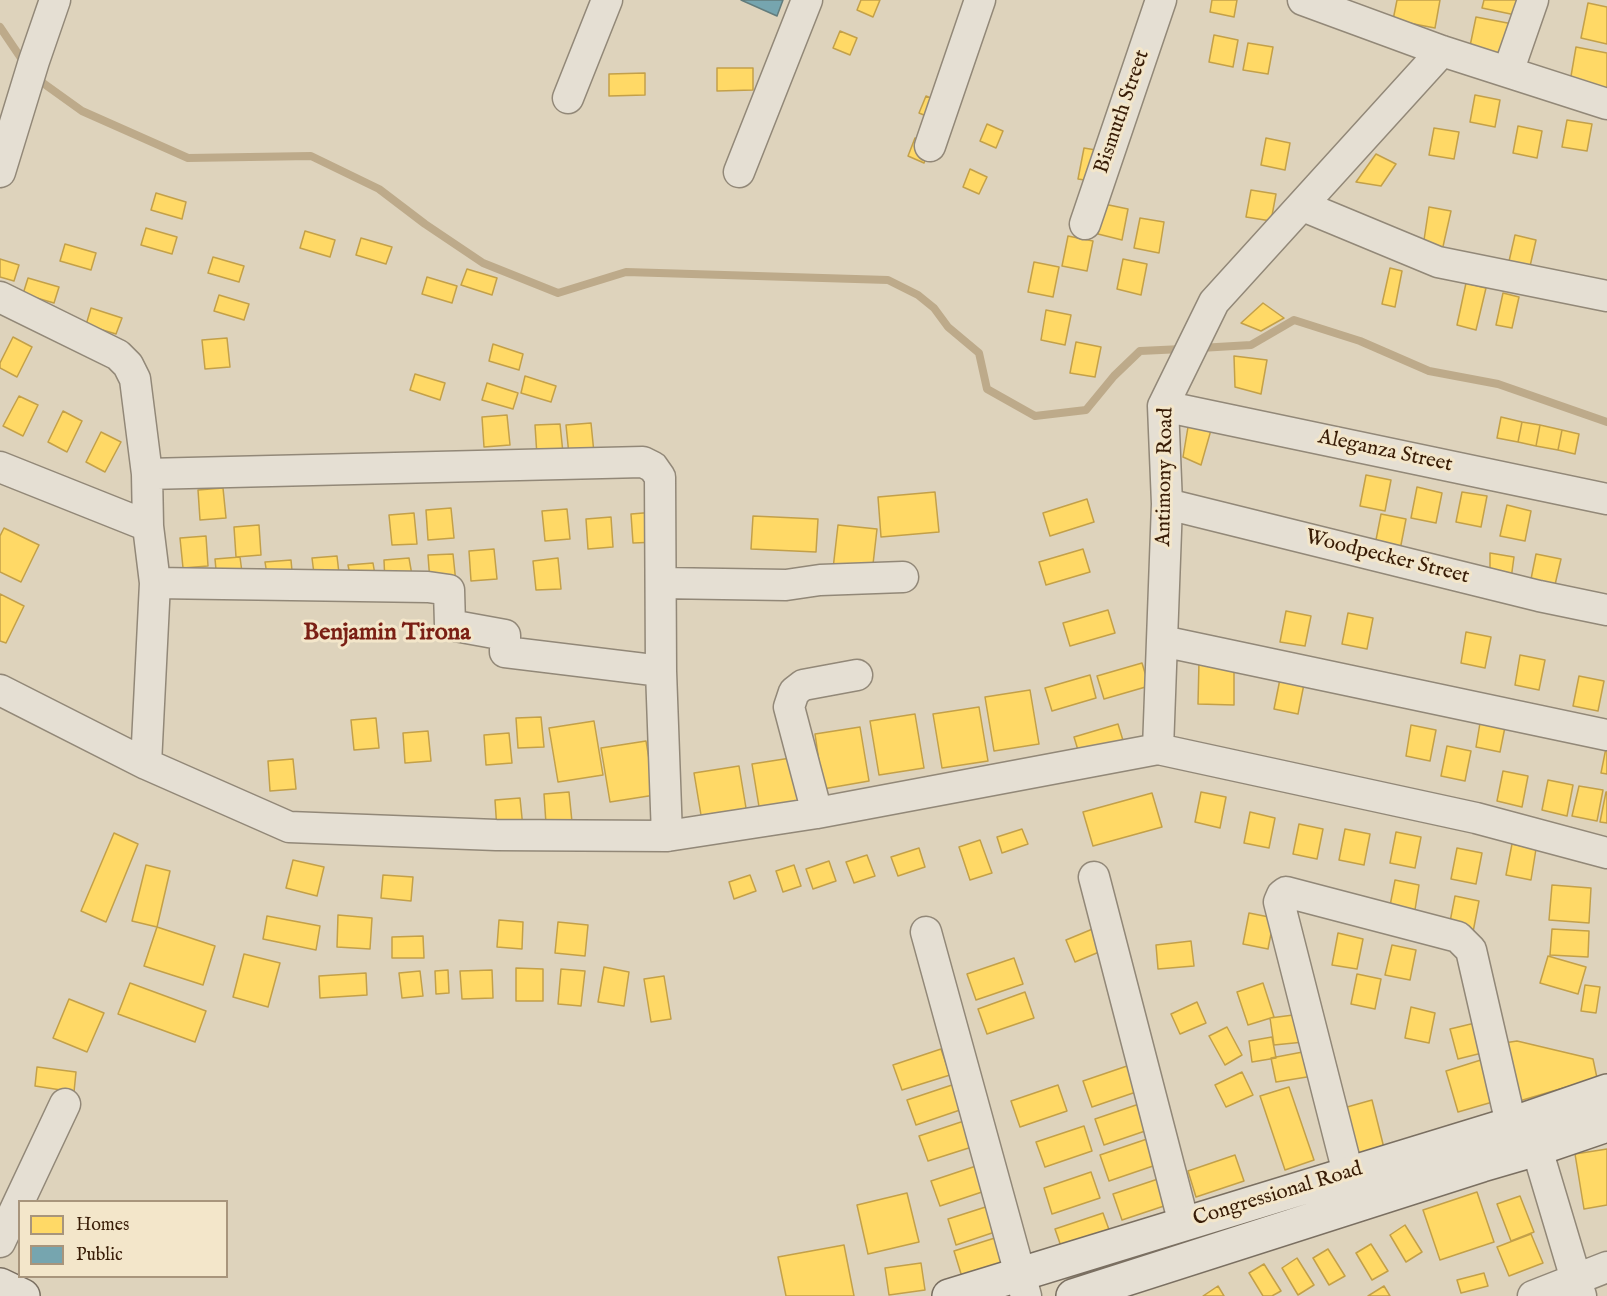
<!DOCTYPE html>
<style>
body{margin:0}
#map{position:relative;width:1607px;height:1296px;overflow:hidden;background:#ded3bc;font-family:"IM FELL English",serif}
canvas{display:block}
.legend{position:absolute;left:18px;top:1200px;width:210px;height:78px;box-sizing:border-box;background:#f3e6ca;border:2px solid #a8957c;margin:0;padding:8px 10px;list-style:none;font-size:18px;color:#381c06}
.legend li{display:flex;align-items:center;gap:12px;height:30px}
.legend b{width:30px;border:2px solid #a8957c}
</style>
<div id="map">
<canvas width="1607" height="1296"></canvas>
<ul class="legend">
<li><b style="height:16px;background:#ffd966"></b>Homes</li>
<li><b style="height:16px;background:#76a5af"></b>Public</li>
</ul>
</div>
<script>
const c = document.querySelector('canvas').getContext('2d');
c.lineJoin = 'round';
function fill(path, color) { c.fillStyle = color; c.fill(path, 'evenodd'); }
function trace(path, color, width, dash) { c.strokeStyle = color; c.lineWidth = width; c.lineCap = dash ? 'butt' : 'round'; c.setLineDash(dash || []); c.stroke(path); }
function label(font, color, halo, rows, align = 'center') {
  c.font = font + ' "IM FELL English",serif'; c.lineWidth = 6; c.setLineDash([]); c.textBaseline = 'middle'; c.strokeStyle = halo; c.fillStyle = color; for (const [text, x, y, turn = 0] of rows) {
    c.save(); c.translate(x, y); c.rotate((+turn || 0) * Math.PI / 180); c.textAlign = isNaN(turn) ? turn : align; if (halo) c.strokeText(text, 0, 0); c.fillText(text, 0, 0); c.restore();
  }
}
const homes = new Path2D(`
 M861 0H880L873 17 857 10Z
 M1212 0H1237L1234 17 1210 12Z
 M1397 0H1440L1435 28 1393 20Z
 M1484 0H1528L1525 17 1482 8Z
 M1588 3 1607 7V44L1581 38Z
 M1476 17 1518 25 1512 60 1469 51Z
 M840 31 857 38 850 55 833 48Z
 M1214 35 1238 40 1233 67 1209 62Z
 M1248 43 1273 47 1268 74 1243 70Z
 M1576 47 1607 53V89L1570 82Z
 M717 68H753V90L717 91Z
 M645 73V95L609 96V74Z
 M1475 95 1500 100 1495 127 1470 122Z
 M926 96 943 103 936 120 919 113Z
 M1567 120 1592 124 1587 151 1562 147Z
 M987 124 1003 131 996 148 980 141Z
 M1518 126 1542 131 1537 158 1513 153Z
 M1434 128 1459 132 1454 159 1429 155Z
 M915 138 931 145 924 163 908 156Z
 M1266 138 1290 143 1285 170 1261 165Z
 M1084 148 1108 152 1098 182 1078 179Z
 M1376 154 1396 164 1381 186 1356 182Z
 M970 169 987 177 979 194 963 187Z
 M1251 190 1276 194 1271 221 1246 217Z
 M156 193 186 202 182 219 151 210Z
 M1104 204 1128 209 1122 240 1098 234Z
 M1429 207 1451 211 1442 251 1424 240Z
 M1140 218 1164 222 1159 253 1134 248Z
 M146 228 177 237 172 254 141 245Z
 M305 231 335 240 330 257 300 248Z
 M1515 235 1536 240 1528 275 1507 270Z
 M1068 236 1093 241 1087 271 1062 266Z
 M361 238 392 247 386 264 356 255Z
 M65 244 96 253 91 270 60 261Z
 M213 257 244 266 239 282 208 273Z
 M0 259 19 265 14 281 0 277Z
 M1123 259 1147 264 1141 295 1117 289Z
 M1034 262 1059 267 1053 297 1028 292Z
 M1390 268 1402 271 1395 307 1382 304Z
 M467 269 497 278 492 295 461 285Z
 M427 277 457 286 452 303 422 294Z
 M28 278 59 287 54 303 23 294Z
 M1466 283 1486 288 1476 330 1457 325Z
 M1503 293 1519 297 1512 328 1496 325Z
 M219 295 249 304 244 320 214 311Z
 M1263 303 1284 318 1261 331 1241 323Z
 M91 308 122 318 116 334 86 325Z
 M1046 310 1071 315 1065 345 1041 340Z
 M13 337 32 347 17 377 0 368V363Z
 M227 338 230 367 205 369 202 340Z
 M1076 342 1101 347 1095 377 1070 373Z
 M493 344 523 354 519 370 489 361Z
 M1234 356 1267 360 1261 394 1235 387Z
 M415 374 445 383 440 400 410 390Z
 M525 376 556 386 551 402 521 393Z
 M487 383 518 393 513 409 482 400Z
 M19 396 38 405 23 436 3 426Z
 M63 411 82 421 67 452 48 442Z
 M507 415 510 445 484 447 482 417Z
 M1501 417 1522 422 1518 442 1497 438Z
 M1189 421 1211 430 1201 465 1183 457Z
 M1522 422 1540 425 1536 446 1518 442Z
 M591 423 594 453 569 455 566 425Z
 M560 424 563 453 537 456 535 425Z
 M1540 425 1562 430 1558 450 1536 446Z
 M1562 430 1579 434 1575 454 1558 450Z
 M101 432 121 442 105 472 86 462Z
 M1366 475 1391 480 1385 511 1360 506Z
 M1417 487 1442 493 1436 523 1411 518Z
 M223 488 226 518 200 520 198 490Z
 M935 492 939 532 881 537 878 497Z
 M1462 492 1487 496 1481 527 1456 522Z
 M1087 499 1094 522 1050 536 1043 513Z
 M1507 505 1531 511 1525 541 1500 536Z
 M451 508 454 538 428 540 426 510Z
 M567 509 570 539 545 541 542 511Z
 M656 512 659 542 633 543 631 514Z
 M414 513 417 544 392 545 389 515Z
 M1381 514 1406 519 1400 550 1375 545Z
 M753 516 818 519 816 552 751 549Z
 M611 517 613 547 588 549 586 519Z
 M259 525 261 555 236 557 234 527Z
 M838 525 877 529 872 573 833 569Z
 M4 528 39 545 21 582 0 572V536Z
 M206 536 208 566 183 568 180 538Z
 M494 549 497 579 471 581 469 551Z
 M1083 549 1090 572 1046 585 1039 562Z
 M1490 553 1514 557 1511 579 1490 574Z
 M453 554 456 583 430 582 428 555Z
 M1536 554 1561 559 1554 589 1530 584Z
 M337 556 340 582H315L312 558Z
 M240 557 243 580 217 581 215 559Z
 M409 558 413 581 385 583 384 560Z
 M558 558 561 589 536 590 533 561Z
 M291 560 293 582 268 581 265 562Z
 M373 563 376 581 351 580 348 565Z
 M0 594 24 606 6 643 0 641Z
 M1108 610 1115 633 1070 646 1063 623Z
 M1286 611 1311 616 1305 646 1280 642Z
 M1348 613 1373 618 1367 649 1342 644Z
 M1466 632 1491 637 1485 668 1461 663Z
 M1520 655 1545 660 1539 690 1515 685Z
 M1199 661 1234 662V705L1198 704Z
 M1142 663 1149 686 1104 699 1097 676Z
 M1090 675 1096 698 1052 711 1045 688Z
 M1579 676 1604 681 1598 711 1573 706Z
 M1280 679 1304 684 1298 714 1274 709Z
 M1030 690 1039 744 994 751 985 697Z
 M979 707 988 761 942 768 933 714Z
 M915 714 924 768 879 775 870 721Z
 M541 717 544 747 518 748 516 718Z
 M1481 717 1506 722 1500 752 1476 747Z
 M376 718 379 748 354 750 351 720Z
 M594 721 603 775 558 782 549 728Z
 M1118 724 1125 747 1081 760 1074 737Z
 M1411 725 1436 730 1430 761 1406 756Z
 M860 727 869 781 823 789 815 734Z
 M428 731 431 761 405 763 403 733Z
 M509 733 512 763 486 765 484 735Z
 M646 741 655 795 610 802 601 748Z
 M1607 743V774L1601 773Z
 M1447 746 1471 751 1465 781 1441 776Z
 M797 757 806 811 761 819 752 764Z
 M293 759 296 789 270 791 268 761Z
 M739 766 748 820 703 827 694 773Z
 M1503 771 1528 776 1522 807 1497 801Z
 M1548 780 1573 785 1567 816 1542 810Z
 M1579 786 1603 790 1597 821 1572 816Z
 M569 792 572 822 546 824 544 794Z
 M1201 792 1226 797 1220 828 1195 822Z
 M1606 792H1607V823L1600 822Z
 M1152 793 1162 827 1093 846 1083 812Z
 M520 798 523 828 497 830 495 800Z
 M1250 812 1275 818 1269 848 1244 843Z
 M1299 824 1323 829 1317 859 1293 854Z
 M1022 829 1028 844 1002 853 997 837Z
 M1345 829 1370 834 1364 865 1339 860Z
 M1396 832 1421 837 1415 868 1390 863Z
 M114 833 138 844 106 922 81 911Z
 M980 840 992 873 970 880 959 847Z
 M1512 844 1536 849 1531 880 1506 875Z
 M919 848 925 867 898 876 891 857Z
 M1457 848 1482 853 1476 884 1451 879Z
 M867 855 875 876 854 883 846 862Z
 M293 860 324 867 317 896 286 888Z
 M829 861 836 881 813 889 806 869Z
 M146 865 170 871 157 927 132 921Z
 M794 865 801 886 783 892 776 871Z
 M383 875 413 877 411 901 381 898Z
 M750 875 756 891 734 899 729 882Z
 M1395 880 1419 885 1414 916 1389 911Z
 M1552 885 1591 888 1589 923 1549 920Z
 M1455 896 1479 901 1473 932 1449 927Z
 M1249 913 1274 918 1268 949 1243 944Z
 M338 915 372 918 370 949 337 947Z
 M267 916 320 926 316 950 263 939Z
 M499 920 523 922 522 949 497 947Z
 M558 922 588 925 585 956 555 953Z
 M157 927 215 946 203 985 144 966Z
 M1095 928 1104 950 1075 962 1066 940Z
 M1552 929 1589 931 1588 957 1550 955Z
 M1338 933 1363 939 1357 969 1332 965Z
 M423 936 424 958H392V937Z
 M1191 941 1194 966 1158 969 1156 945Z
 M1392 945 1416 950 1410 980 1385 975Z
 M244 954 280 963 268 1007 233 997Z
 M1548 956 1586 967 1578 994 1540 983Z
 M1014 958 1023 984 976 1000 967 974Z
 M604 967 629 972 624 1006 598 1002Z
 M516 968 543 969V1001H516Z
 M561 969 585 971 581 1006 558 1004Z
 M448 970 449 993 436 994 435 971Z
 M492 970 493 998 462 999 460 971Z
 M420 971 423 996 402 998 399 973Z
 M366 973 367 995 320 998 319 976Z
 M1357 974 1381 979 1375 1009 1351 1004Z
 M664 976 671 1019 651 1022 644 979Z
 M130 983 206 1011 195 1042 118 1014Z
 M1263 983 1274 1017 1248 1025 1237 992Z
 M1585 985 1600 987 1596 1013 1581 1011Z
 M1025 992 1034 1018 987 1034 978 1009Z
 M69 999 104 1013 87 1052 53 1038Z
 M1197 1002 1206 1023 1180 1034 1171 1014Z
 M1411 1007 1435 1013 1429 1043 1405 1038Z
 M1301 1014 1304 1042 1274 1045 1270 1018Z
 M1475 1023 1482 1053 1458 1059 1450 1029Z
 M1227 1027 1242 1055 1225 1065 1209 1036Z
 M1272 1037 1276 1058 1252 1062 1249 1041Z
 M1517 1041 1593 1059 1597 1078 1516 1102 1504 1043Z
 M941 1049 950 1075 902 1090 893 1065Z
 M1308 1051 1313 1076 1276 1082 1271 1058Z
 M1484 1059 1496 1101 1458 1112 1446 1071Z
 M1130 1065 1139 1091 1092 1107 1083 1081Z
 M37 1067 76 1072 74 1092 35 1086Z
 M1242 1072 1253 1095 1226 1107 1215 1085Z
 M955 1084 963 1109 916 1125 907 1100Z
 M1058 1085 1067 1111 1020 1127 1011 1101Z
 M1289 1087 1314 1160 1285 1170 1260 1096Z
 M1372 1100 1384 1148 1352 1156 1340 1109Z
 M1142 1103 1151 1129 1104 1145 1095 1119Z
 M967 1120 975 1146 928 1161 919 1136Z
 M1084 1126 1092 1151 1045 1167 1036 1142Z
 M1147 1139 1156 1165 1109 1181 1100 1155Z
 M1607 1149V1205L1584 1209 1575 1154Z
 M1235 1155 1244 1181 1196 1197 1188 1171Z
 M979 1165 988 1190 940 1206 931 1181Z
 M1091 1172 1100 1198 1052 1214 1044 1188Z
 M1161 1178 1170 1204 1122 1220 1113 1194Z
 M1477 1192 1494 1242 1440 1260 1423 1210Z
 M907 1193 919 1242 868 1254 857 1205Z
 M1520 1196 1534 1232 1511 1241 1497 1204Z
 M995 1204 1004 1229 956 1245 948 1219Z
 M1103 1213 1112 1238 1064 1255 1055 1229Z
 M1405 1225 1422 1252 1406 1262 1390 1235Z
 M1531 1234 1543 1263 1509 1276 1497 1247Z
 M1001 1236 1010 1261 962 1277 954 1251Z
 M1371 1244 1388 1271 1372 1280 1356 1253Z
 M844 1245 854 1296H786L778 1257Z
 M1328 1249 1345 1276 1329 1285 1313 1258Z
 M1297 1258 1314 1285 1298 1295 1282 1268Z
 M921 1263 925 1290 889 1295 885 1268Z
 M1264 1264 1281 1291 1272 1296H1263L1249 1273Z
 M1484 1273 1488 1286 1461 1293 1457 1280Z
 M1218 1286 1224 1296H1203Z
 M1384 1286 1390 1296H1368Z`);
fill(homes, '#ffd966');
trace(homes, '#c3a049', 1.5);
const public = new Path2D(`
 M741 0H783L777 16Z`);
fill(public, '#76a5af');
trace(public, '#637c7c', 1.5);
trace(new Path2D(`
 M0 27 25 64
 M36 78 82 111 188 158 311 156 379 189 425 224 483 263 558 293 626 272 888 280 918 295 934 308 948 327 979 353 987 389 1035 416 1086 410 1114 376 1140 351 1182 349
 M1200 348 1251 345 1294 320 1360 341 1429 371 1498 384 1607 422`), '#bdaa8a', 8);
const street = new Path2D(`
 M1303 0 1442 51 1607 104
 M1508 72 1533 0
 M568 98 607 0
 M930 146 980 0
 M0 172 34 61 55 0
 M739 172 807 0
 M1303 206 1438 262 1607 296
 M1085 224 1161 0
 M0 297 118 355 128 365 135 379 147 474 148 526 155 583 146 764
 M1163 406 1607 499
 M0 467 148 526
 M147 474 643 462 653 467 660 477 661 671 505 652V635L450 625 449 590 428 587 155 583
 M1167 504 1539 596 1607 610
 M661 583 786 585 820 580 903 577
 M1162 641 1607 735
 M661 671 667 836
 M0 690 146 764 289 827 496 835 667 836 817 813 1158 749 1476 818 1607 853
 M1158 749 1167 504 1163 406 1214 302 1442 51
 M817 813 789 707 794 692 803 685 857 675
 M1094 877 1184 1224
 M926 932 1026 1296
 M1348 1173 1279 902 1282 895 1286 892 1458 937 1471 950 1511 1124 1537 1149 1581 1296
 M0 1242 65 1104
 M1533 1296 1607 1267`);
const secondary = new Path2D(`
 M0 1285 23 1296
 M949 1296 1511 1124 1607 1091
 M1073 1296 1482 1165 1537 1149 1607 1125`);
trace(street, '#928878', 33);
trace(secondary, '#7a6f61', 36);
trace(street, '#e5dfd3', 30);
trace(secondary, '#e5dfd3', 33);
label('21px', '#381c06', '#f3e6ca', [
 ["Bismuth Street",1123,112,-71],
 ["Aleganza Street",1385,452,12],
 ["Antimony Road",1166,477,-89],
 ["Woodpecker Street",1387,558,14],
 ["Congressional Road",1278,1195,-17]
]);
label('bold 24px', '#7a1f14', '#f3e6ca', [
 ["Benjamin Tirona",387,634]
]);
</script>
